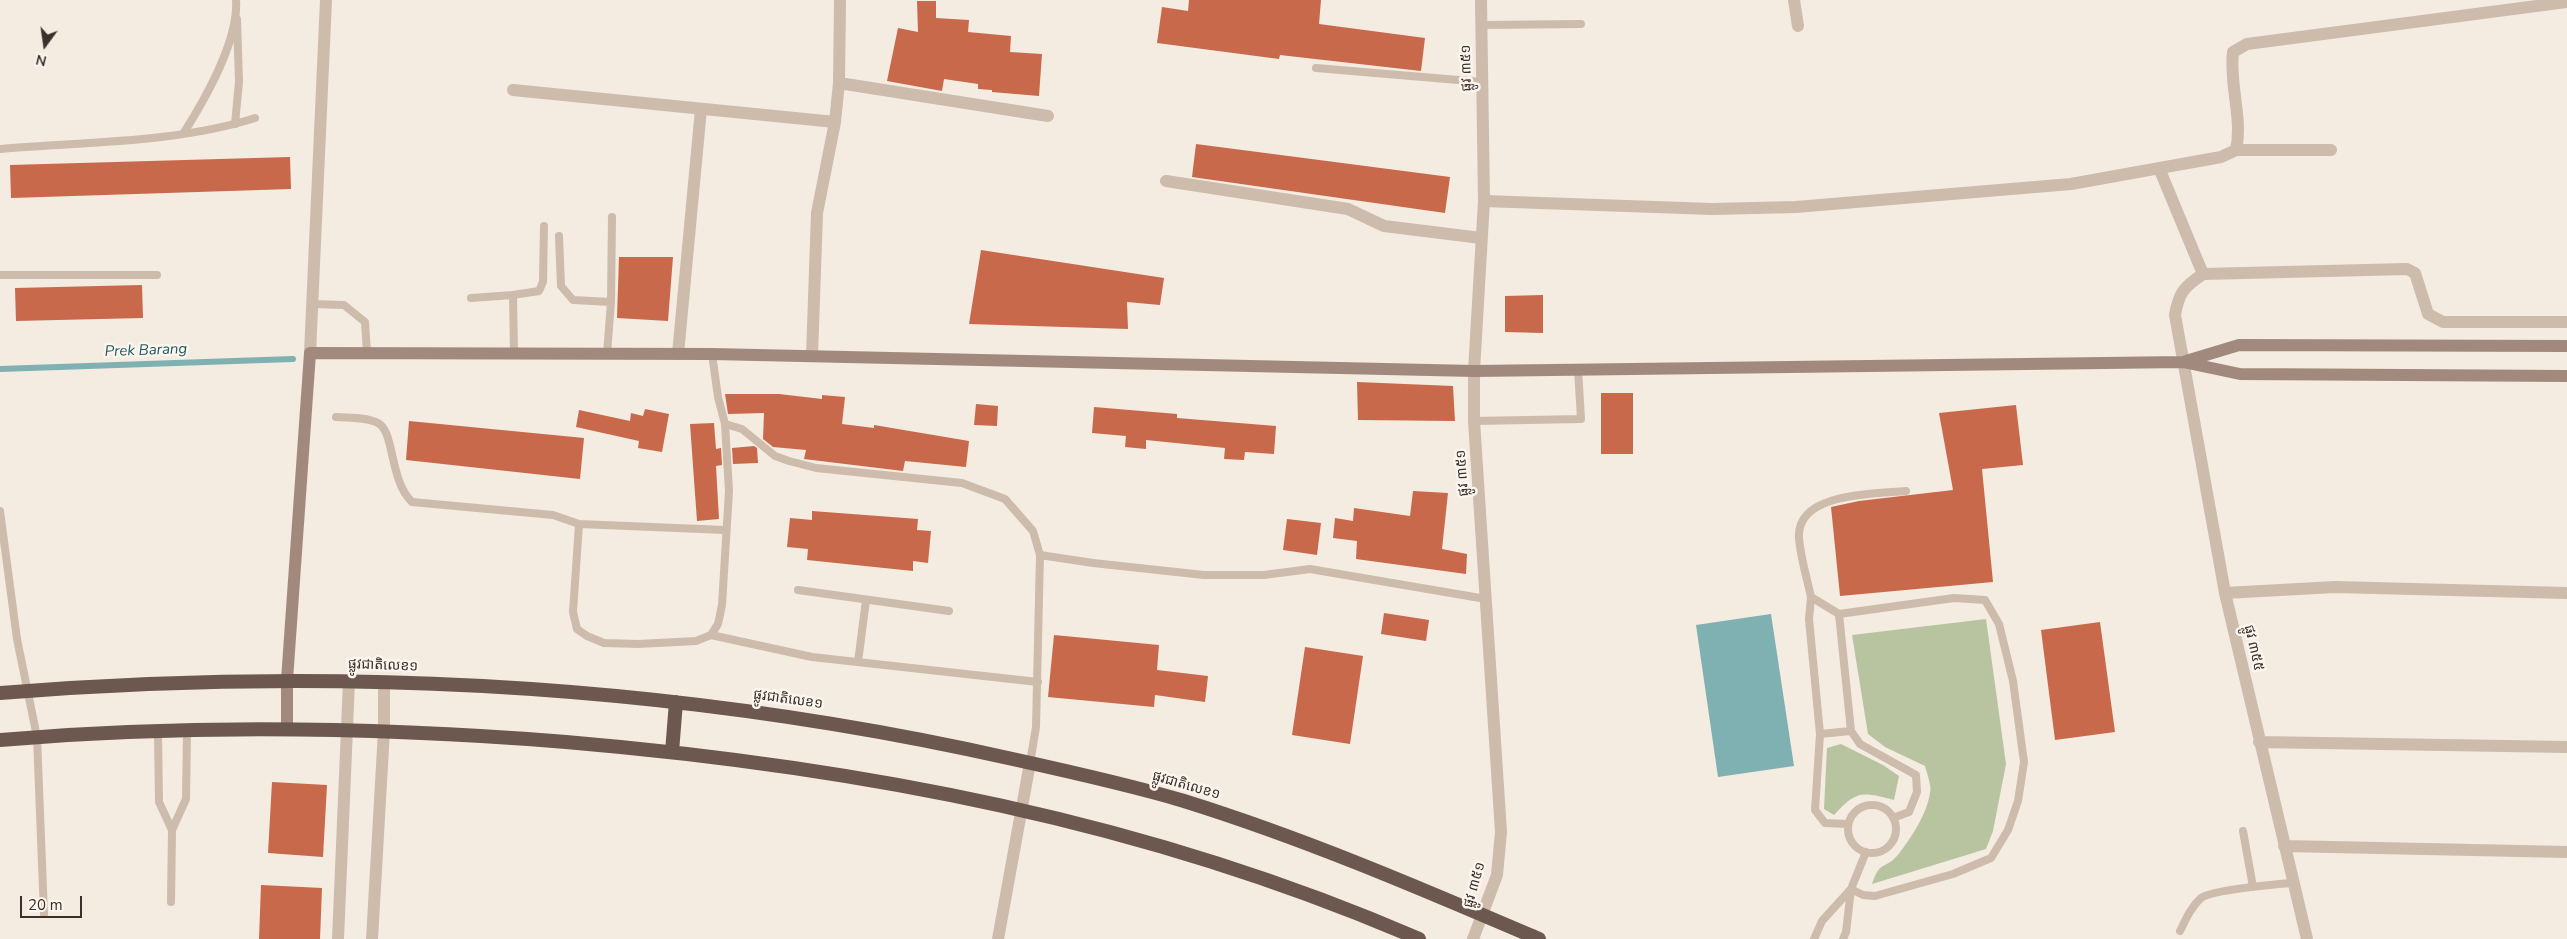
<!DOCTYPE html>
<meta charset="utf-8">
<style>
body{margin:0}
#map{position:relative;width:2567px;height:939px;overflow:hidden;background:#f4ebe1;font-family:"Nunito Sans",sans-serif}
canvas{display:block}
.north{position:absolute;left:20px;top:20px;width:50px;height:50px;-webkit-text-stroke:4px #fbf5ee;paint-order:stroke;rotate:194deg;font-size:14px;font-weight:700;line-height:20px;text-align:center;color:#3b302b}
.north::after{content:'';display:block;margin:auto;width:18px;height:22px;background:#3b302b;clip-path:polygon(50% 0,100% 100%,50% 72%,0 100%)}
.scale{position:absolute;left:20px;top:896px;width:62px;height:22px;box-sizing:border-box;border:2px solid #3b302b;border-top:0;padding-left:6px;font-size:15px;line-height:18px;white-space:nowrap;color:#3b302b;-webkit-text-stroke:4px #fbf5ee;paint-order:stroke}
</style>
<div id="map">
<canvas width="2567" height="939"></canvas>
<div class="north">N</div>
<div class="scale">20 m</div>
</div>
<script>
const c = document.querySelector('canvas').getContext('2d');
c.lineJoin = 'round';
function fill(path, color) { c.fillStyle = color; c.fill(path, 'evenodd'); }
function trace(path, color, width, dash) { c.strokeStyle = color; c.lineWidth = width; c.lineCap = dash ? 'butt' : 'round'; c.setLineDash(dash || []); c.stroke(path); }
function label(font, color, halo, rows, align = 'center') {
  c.font = font + ' "Nunito Sans","Noto Sans Khmer",sans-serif'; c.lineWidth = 5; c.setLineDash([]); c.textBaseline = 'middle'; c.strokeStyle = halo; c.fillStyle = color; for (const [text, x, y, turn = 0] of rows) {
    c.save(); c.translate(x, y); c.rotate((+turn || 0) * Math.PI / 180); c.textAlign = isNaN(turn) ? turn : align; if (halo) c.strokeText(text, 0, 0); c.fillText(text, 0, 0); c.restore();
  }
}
fill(new Path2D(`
 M1986 619 2006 764 1993 831 1986 849 1872 884C1880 860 1884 870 1897 856 1910 840 1927 814 1930 793 1932 786 1927 774 1925 766L1885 747 1868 734 1852 635Z
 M1841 744 1883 765 1899 776 1894 800C1862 792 1857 790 1834 815L1824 809 1827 748Z`), '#b8c4a0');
fill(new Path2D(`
 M1771 614 1794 766 1718 777 1696 625Z`), '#7fb0b2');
trace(new Path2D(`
 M0 369 293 359`), '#7fb0b2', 6);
fill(new Path2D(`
 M1189 0H1321L1319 24 1425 38 1421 71 1280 55 1279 59 1157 43 1162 7 1188 11Z
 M917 1H936V18L969 20 968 32 1011 36 1010 52 1042 54 1039 96 992 92V90L978 89V84L944 79 942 91 887 81 898 28 918 32Z
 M1196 144 1450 177 1445 213 1192 177Z
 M290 157 291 189 11 198 10 165Z
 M981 250 1164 278 1160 305 1127 302 1128 329 969 324Z
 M619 257H673L668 321 617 318Z
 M142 285 143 318 16 321 15 288Z
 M1543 295V333L1505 332V296Z
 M1357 382 1453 386 1455 421 1358 420Z
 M1601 393H1633V454H1601Z
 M725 394H779L822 399V395L845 397 842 424 874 428V425L969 441 966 467 905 461 903 471 804 459 806 450 773 447 763 439 764 413 728 414Z
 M976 404 998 406 997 426 974 425Z
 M2016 405 2023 465 1982 469 1993 582 1840 596 1831 507 1859 501 1953 490 1939 413Z
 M1094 407 1177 414V418L1276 426 1274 454 1245 452 1244 460 1224 459 1225 448 1146 440V449L1125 447 1126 436 1092 433Z
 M645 409 669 414 662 452 638 448 639 441 576 427 579 410 630 421 631 413 643 416Z
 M409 421 584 438 580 479 406 460Z
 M714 423 716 449 721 448 722 465 716 466 719 519 697 521 690 424Z
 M754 446 757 448 758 463 733 464 732 448Z
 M1413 491 1448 493 1442 549 1467 554 1466 574 1356 559 1357 541 1333 538 1335 518 1353 521 1354 508 1410 516Z
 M812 511 918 519 917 530 931 531 928 563 913 561V571L807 560 808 549 787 547 790 518 812 520Z
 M1287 519 1321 523 1317 555 1283 550Z
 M1384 613 1429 620 1426 641 1381 634Z
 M2100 622 2115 732 2055 740 2041 630Z
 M1054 635 1159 645 1157 670 1208 676 1205 702 1155 695 1154 707 1048 697Z
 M1305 647 1363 656 1350 744 1292 735Z
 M272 782 327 785 323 857 268 853Z
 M261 885 322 888 320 939H259Z`), '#c8694b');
trace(new Path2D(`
 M1482 25 1581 24
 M1316 68 1482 82
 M235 124 239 82 237 19
 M183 134C204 101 239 40 236 0
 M0 149C82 142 177 143 255 118
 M559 236 561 286 573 300 611 302 607 354
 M0 275H157
 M513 295 514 353
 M471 298 513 295 539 291 543 282 544 226
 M611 302 612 217
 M311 304 344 305 365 322 367 353
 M712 354 718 397 725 424 742 429 775 456 789 461 816 468 962 483 1005 499 1033 531 1040 555 1093 563 1204 575H1264L1310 569 1486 599
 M336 417C349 418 367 417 378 423 395 432 389 480 412 502L553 515 579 524 725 530
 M1474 421 1581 419 1578 369
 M0 511 17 639 37 737 44 914
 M579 524 573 612 577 629 587 636 604 643 638 644 696 641 711 635 718 624 722 605 729 491 725 424
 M798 590 949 611
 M1811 597 1809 619 1820 734 1815 810 1825 823 1847 824
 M1839 614 1851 731 1860 744 1916 775 1917 792 1909 812 1893 818
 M711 635 812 657 1038 682
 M858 662 866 600
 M158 731 159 802 172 830
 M1820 734 1851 731
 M1030 763 1036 727 1040 555
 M1848 829a24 24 0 1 1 48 0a24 24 0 1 1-48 0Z
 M2243 831 2253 887
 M1866 852 1851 889 1863 895 1875 896 1953 874 1991 858 2008 830 2018 801 2024 762 2013 681 1999 624 1985 600 1954 598 1839 614 1811 597C1807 578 1800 556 1799 537 1797 492 1876 494 1906 491
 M171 902 172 830 186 799 187 731
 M2180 931C2186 919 2191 907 2201 898 2211 890 2277 884 2293 883
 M1814 939 1822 921 1851 889
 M1843 939 1846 932 1851 889`), '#cdbbac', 8);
trace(new Path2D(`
 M1794 0 1798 26
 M839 83 1048 116
 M513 90 835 122
 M2236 150C2243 119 2229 84 2233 52L2247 44 2567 2
 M2159 168 2203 274
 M1166 181 1348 209 1384 226 1481 238
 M1484 201 1712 209 1796 207 2071 184 2221 157 2236 150H2331
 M310 353 326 0
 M678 354 701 109
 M812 356 817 213 835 122 839 83 840 0
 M2225 593 2335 587 2567 593
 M2259 742 2567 747
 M2284 846 2567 852
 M338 939 349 681
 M372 939 384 731V682
 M2307 939 2225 593 2175 315C2179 292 2184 287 2203 274L2407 269 2415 273 2428 314 2443 322H2567`), '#cdbbac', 12);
trace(new Path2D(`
 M998 939 1030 763
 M1473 939 1497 875 1501 832 1474 421V371L1484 201 1481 0`), '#cdbbac', 12);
trace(new Path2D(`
 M2186 361 2239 345 2567 346
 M287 730V680L310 353 712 354 1474 371 2183 362 2240 374 2567 376`), '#a18a7d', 12);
trace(new Path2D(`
 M0 693C337 666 678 684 1008 758 1067 771 1127 784 1184 801 1306 839 1422 889 1539 939
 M0 740C188 724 378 727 566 742 861 767 1147 821 1419 939
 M672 752 676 702`), '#6c584f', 14);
label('14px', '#3b302b', '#fbf5ee', [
 ["ផ្លូវ ៣៥១",1467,68,-91],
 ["ផ្លូវ ៣៥១",1463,473,-94],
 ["ផ្លូវ ៣៥៥",2253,648,77],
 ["ផ្លូវជាតិលេខ១",383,666,2],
 ["ផ្លូវជាតិលេខ១",788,700,8],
 ["ផ្លូវជាតិលេខ១",1186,786,16],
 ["ផ្លូវ ៣៥១",1475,885,-74]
]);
label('italic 15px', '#1f5a5e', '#fbf5ee', [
 ["Prek Barang",146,351,-2]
]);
</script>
